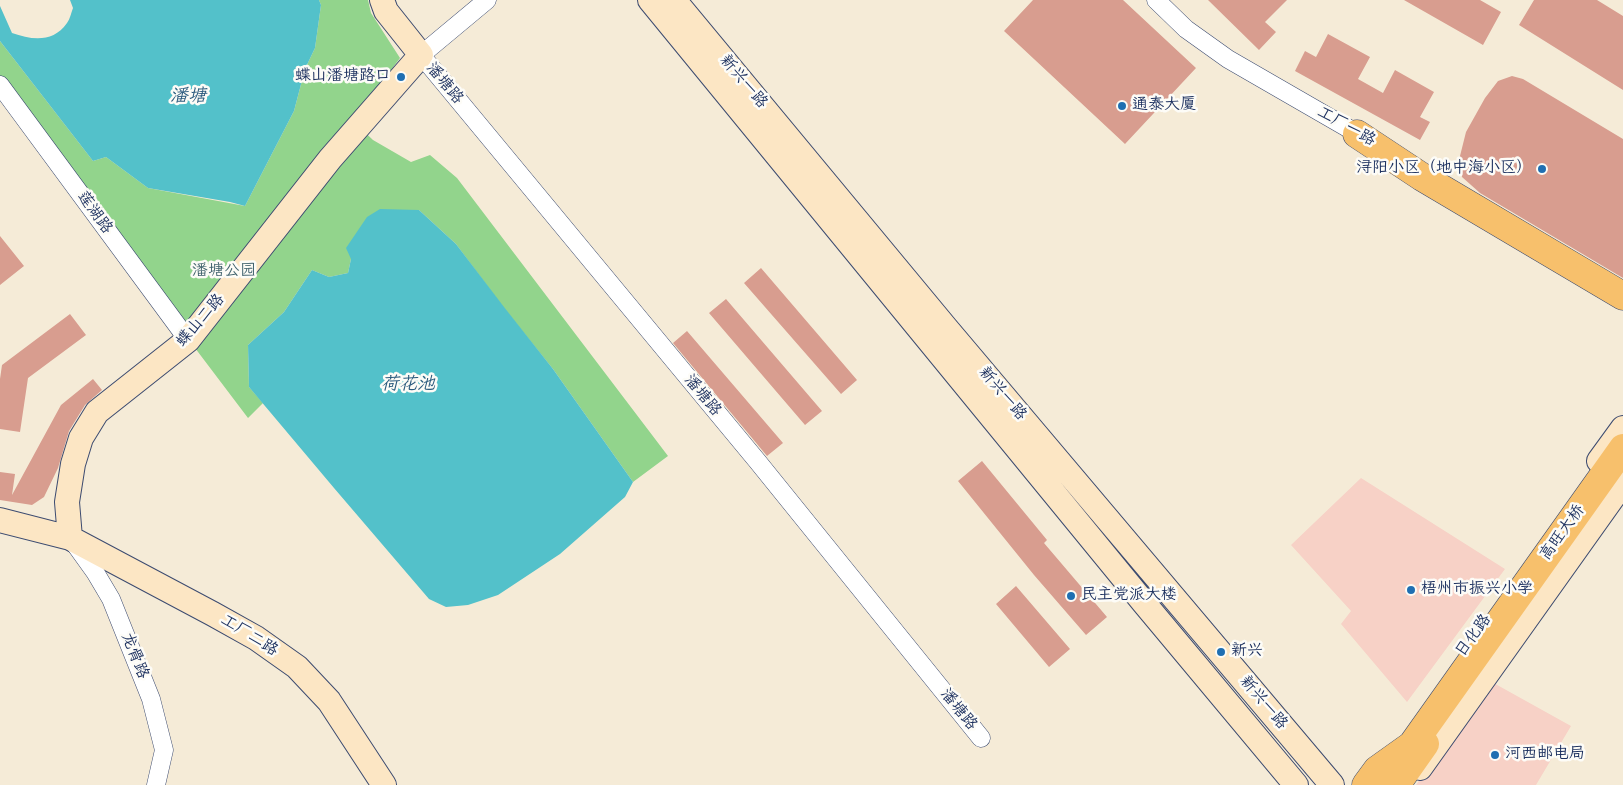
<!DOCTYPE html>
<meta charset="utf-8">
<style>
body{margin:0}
canvas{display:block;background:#f5ebd7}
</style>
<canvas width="1623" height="785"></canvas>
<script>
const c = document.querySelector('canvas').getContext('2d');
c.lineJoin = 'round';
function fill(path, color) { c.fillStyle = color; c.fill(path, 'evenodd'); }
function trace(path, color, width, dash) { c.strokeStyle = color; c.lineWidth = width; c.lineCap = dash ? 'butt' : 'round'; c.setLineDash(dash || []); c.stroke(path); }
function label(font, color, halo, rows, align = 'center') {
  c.font = font + ' Mynerve,"LXGW WenKai TC",sans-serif'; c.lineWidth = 5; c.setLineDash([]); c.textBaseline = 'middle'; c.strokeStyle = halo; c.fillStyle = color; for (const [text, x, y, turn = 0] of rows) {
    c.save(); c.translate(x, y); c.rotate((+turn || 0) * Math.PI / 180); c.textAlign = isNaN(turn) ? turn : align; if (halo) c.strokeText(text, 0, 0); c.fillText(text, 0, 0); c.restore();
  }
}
fill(new Path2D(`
 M1361 478 1505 569 1407 702 1341 624 1351 611 1291 545Z
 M1490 681 1571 726 1536 785H1416Z`), '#f7d1c6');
fill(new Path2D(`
 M319 0H368L371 13 400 58 353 121 373 140 411 162 430 155 457 178 668 456 633 482 553 369 503 307 456 244 419 210 351 259 348 273 329 277 312 270 284 312 248 345 249 387 263 403 248 418 114 241 0 85V41L93 161 106 157 148 188 245 206 294 111 305 69 315 48 321 5Z`), '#92d48c');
fill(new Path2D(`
 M70 0H319L321 5 315 48 305 69 294 111 245 206 230 202 148 188 106 157 93 161 0 41V6L12 33C32 40 53 43 67 23 70 19 71 13 73 8Z
 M380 209 419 210 456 244 504 307 553 369 633 482 625 497 560 554 498 595 468 605 446 607 429 599 334 488 249 387 248 345 284 312 312 270 329 277 348 273 351 259 346 248 367 217Z`), '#53c1ca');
fill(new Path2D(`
 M1033 0H1123L1196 68 1125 144 1004 31Z
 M1208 0H1287L1265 22 1276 32 1259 50Z
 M1404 0H1480L1501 12 1483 45Z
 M1534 0H1597L1623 16V90L1519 25Z
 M1328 34 1370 57 1358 79 1383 93 1395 70 1434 92 1420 117 1430 122 1420 140 1295 71 1305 51 1316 57Z
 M1512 76 1523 79 1623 139V278L1480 193 1462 177 1459 160 1466 132 1485 98 1498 81Z
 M0 236 24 266 0 285Z
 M761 268 857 380 841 394 744 283Z
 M726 299 822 411 805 425 709 313Z
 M70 314 86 335 28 378 20 432 0 429V379L2 365Z
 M687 331 783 443 767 456 673 343Z
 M93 379 102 390 85 405 69 431 58 468 44 497 32 505 0 500V472L15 474 12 495 61 405Z
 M982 461 1047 540 1044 543 1107 617 1086 635 1034 575 958 481Z
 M1016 586 1070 649 1049 667 996 604Z`), '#d89d8f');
const street = new Path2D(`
 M487 0 421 55 758 462 981 738
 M1156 0 1186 29 1228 59 1365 138
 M0 85 188 340
 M72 540 95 572 111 599 151 699 164 750 156 785`);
const secondary = new Path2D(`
 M650 0 1144 603 1296 785
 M674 0 946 328 1332 785
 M1599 461 1623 428
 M0 520 70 538 213 614 256 638 297 667 329 701 384 785
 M70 538 67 502 73 464 81 438 97 412 188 340 330 159 421 55 386 11 382 0
 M1420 768 1623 483`);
const primary = new Path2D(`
 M1357 134 1422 177 1623 296
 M1366 785 1377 770 1412 745 1623 448
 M1396 785 1425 744`);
trace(street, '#3c4b70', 19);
trace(secondary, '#3c4b70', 26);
trace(primary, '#3c4b70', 29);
trace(street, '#fff', 18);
trace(secondary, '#fce6c4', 24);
trace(primary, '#f7c06c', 28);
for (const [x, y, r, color] of [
 [401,77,5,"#1f6fb2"],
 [1122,106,5,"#1f6fb2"],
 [1542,169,5,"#1f6fb2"],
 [1411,590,5,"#1f6fb2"],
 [1071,596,5,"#1f6fb2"],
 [1221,652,5,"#1f6fb2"],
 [1495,755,5,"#1f6fb2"]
]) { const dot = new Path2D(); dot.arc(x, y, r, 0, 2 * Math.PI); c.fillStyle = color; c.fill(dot); trace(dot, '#fdfcf7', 2); }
label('16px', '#1b2f5e', '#fdfcf7', [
 ["蝶山潘塘路口",391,77,"right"],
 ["通泰大厦",1132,106],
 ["浔阳小区（地中海小区）",1532,169,"right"],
 ["梧州市振兴小学",1421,590],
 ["民主党派大楼",1081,596],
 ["新兴",1231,652],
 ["河西邮电局",1505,755]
], 'left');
label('16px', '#1b2f5e', '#fdfcf7', [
 ["新兴一路",743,82,50],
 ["潘塘路",444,84,50],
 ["工厂一路",1346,127,29],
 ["莲湖路",94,213,54],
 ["蝶山二路",201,321,-49],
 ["新兴一路",1002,394,50],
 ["潘塘路",702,396,50],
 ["高旺大桥",1563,533,-54],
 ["工厂二路",249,636,32],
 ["日化路",1474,636,-54],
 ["龙骨路",134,656,68],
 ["新兴一路",1263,703,50],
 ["潘塘路",958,710,51]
]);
label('16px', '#3f616c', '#fdfcf7', [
 ["潘塘公园",224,272]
]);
label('italic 18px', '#2c5b7e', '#fdfcf7', [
 ["潘塘",188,97],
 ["荷花池",408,385]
]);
</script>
